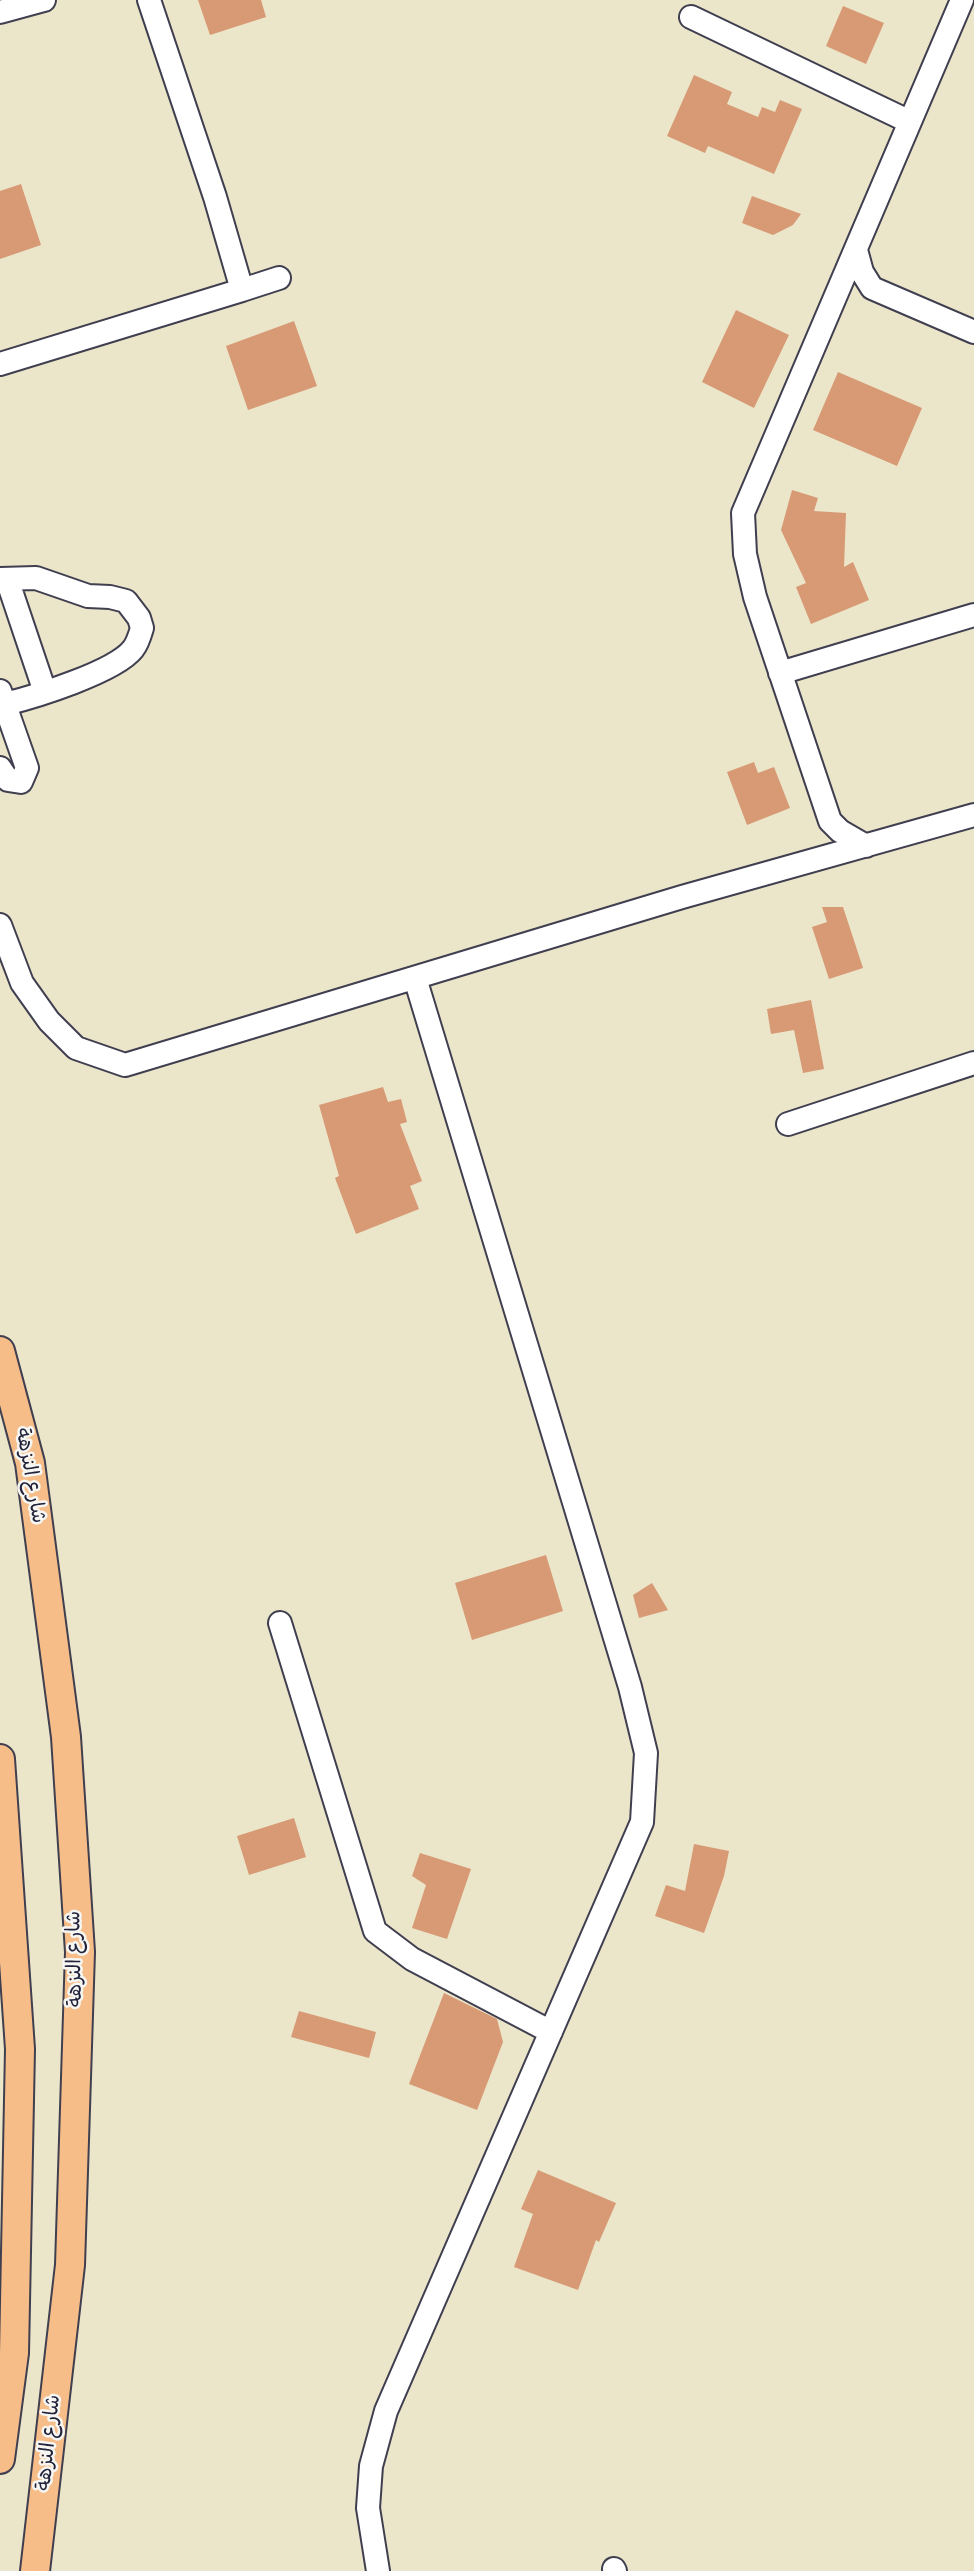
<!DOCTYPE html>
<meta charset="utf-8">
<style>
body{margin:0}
canvas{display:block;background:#ebe5c9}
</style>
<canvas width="974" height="2571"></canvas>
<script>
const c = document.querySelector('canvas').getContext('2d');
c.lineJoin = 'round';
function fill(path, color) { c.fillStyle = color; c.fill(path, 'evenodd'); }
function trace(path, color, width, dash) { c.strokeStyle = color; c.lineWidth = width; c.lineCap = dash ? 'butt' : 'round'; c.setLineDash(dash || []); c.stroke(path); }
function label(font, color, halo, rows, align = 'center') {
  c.font = font + ' "Gochi Hand","Playpen Sans Arabic",sans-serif'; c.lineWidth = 5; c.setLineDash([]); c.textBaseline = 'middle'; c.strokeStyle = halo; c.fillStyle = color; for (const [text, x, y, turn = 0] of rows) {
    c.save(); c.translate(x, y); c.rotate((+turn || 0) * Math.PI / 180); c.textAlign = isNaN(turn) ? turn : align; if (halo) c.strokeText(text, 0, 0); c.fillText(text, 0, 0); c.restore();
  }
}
fill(new Path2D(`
 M198 0H261L266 17 210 35Z
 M843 6 884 23 866 64 826 46Z
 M694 75 732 92 727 104 758 117 762 107 775 112 780 100 802 109 774 174 708 146 705 153 667 136Z
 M21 184 41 245 0 259V191Z
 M752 196 801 214 793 225 773 235 742 223Z
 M736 310 789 335 754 408 702 382Z
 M294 321 317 386 248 410 226 346Z
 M838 372 922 408 897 466 813 430Z
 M792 490 818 498 814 511 846 513 844 567 853 562 869 600 811 624 796 587 806 583 781 530Z
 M754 762 758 773 774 767 790 808 747 825 727 772Z
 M822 907H843L863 968 829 979 812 927 827 922Z
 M811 1000 824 1069 803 1073 794 1030 771 1034 767 1009Z
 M383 1087 388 1102 401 1099 407 1122 400 1124 422 1181 410 1186 419 1209 356 1234 335 1178 339 1176 319 1105Z
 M546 1555 563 1611 472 1640 455 1583Z
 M652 1583 668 1610 639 1618 633 1595Z
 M294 1818 306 1857 249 1875 237 1836Z
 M694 1844 729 1851 724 1876 704 1933 655 1916 666 1885 685 1891Z
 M420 1853 471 1869 447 1939 412 1928 426 1885 412 1876Z
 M444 1993 497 2019 503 2042 477 2110 409 2084Z
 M299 2011 376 2032 369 2058 291 2037Z
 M538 2170 616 2203 599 2242 596 2240 578 2290 514 2267 533 2214 521 2209Z`), '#d79a75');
const minor = new Path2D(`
 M0 12 44 0
 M691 17 910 122
 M856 250 862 272 872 288 974 332
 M242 290 279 278
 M0 364 242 290 215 197 149 0
 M0 579 36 578 88 596 110 597 126 601 139 618 142 628C140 635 137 644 133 649 115 672 34 697 5 704L0 701
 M7 579 45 692
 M780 673 974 615
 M0 768 8 780 21 782 27 768 0 691
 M866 846 840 831 830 821 755 597 745 554 743 513 962 0
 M0 925 22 983 49 1021 76 1048 125 1065 682 897 974 815
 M788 1124 974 1063
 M280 1623 375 1931 412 1959 551 2032
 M614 2569 615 2571
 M378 2571 368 2508 371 2466 386 2411 642 1822 646 1753 630 1687 415 978`);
const major = new Path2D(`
 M0 1351 30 1463 66 1737 80 1952 70 2265 35 2571
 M0 1759 20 2049 14 2353 0 2459`);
trace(minor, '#403f50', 26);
trace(major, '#403f50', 32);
trace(minor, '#fff', 22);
trace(major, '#f7bd88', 28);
label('20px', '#22223b', '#f6f6f2', [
 ["شارع النزهة",28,1476,80],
 ["شارع النزهة",77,1959,-91],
 ["شارع النزهة",51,2443,-84]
]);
</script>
